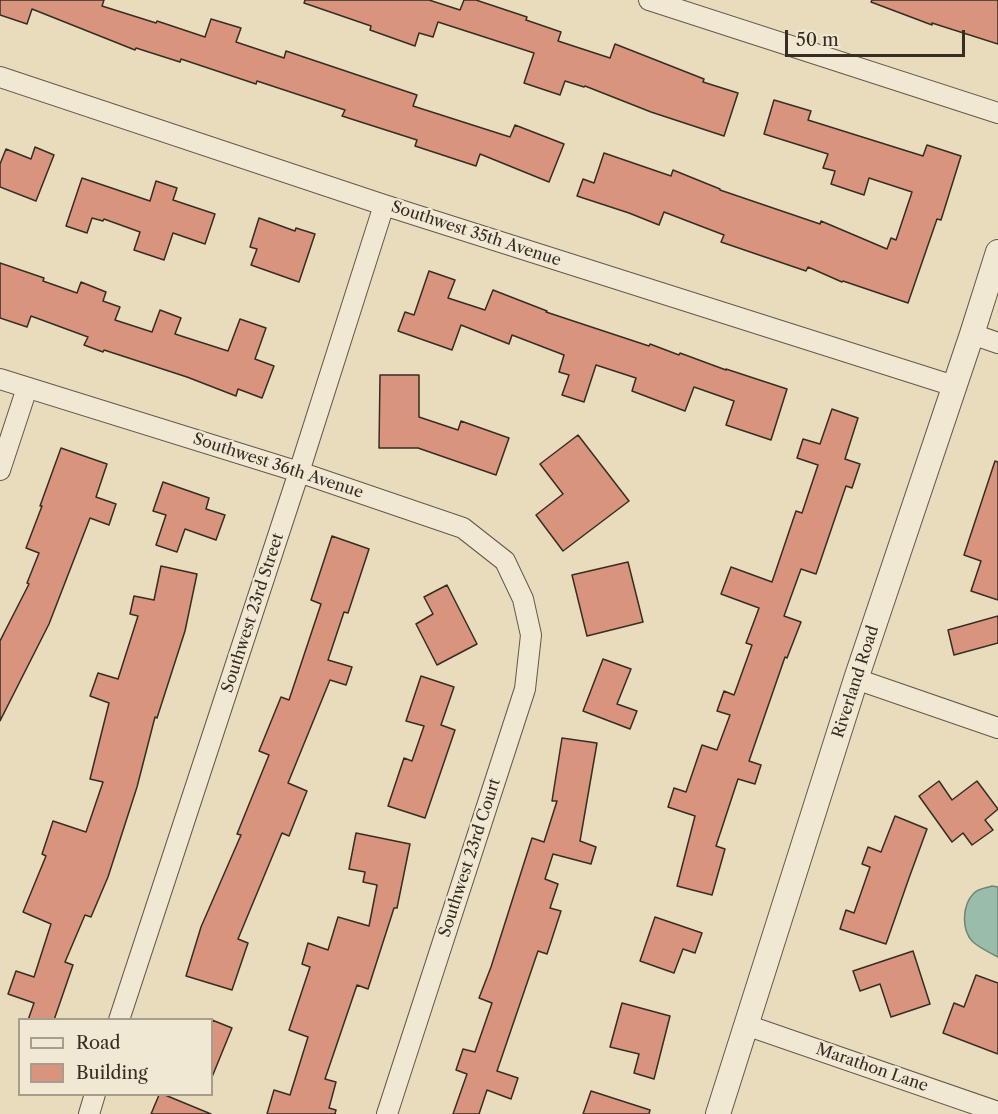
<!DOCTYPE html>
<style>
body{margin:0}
#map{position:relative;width:998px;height:1114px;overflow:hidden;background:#e9dcbc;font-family:"Libre Caslon Text",serif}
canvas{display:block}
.legend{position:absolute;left:18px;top:1018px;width:195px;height:78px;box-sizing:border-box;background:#f1e8d3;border:2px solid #a69d8d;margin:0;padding:8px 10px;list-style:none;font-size:18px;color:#362d23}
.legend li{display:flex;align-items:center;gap:12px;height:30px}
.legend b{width:30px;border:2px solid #a69d8d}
.scale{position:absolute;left:785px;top:30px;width:180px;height:27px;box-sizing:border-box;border:3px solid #362d23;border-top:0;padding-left:8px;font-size:18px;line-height:21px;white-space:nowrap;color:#362d23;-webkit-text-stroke:4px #f1e8d3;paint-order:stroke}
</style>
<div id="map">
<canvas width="998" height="1114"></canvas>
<ul class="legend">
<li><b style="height:8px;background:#f1e8d3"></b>Road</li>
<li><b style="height:16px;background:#d9947d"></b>Building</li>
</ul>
<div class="scale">50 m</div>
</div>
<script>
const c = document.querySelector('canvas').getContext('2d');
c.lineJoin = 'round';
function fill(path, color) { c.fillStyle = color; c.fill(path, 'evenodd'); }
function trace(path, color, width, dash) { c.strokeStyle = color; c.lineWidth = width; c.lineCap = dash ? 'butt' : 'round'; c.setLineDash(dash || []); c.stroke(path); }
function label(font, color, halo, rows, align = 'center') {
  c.font = font + ' "Libre Caslon Text",serif'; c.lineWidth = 4.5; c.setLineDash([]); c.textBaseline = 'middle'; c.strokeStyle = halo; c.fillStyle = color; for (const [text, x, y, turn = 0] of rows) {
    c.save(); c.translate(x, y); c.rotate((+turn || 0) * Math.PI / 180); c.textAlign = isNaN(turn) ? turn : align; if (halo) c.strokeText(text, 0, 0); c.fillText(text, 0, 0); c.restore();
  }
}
const water = new Path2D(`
 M992 886 998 887V957C990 953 980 948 973 942 961 930 962 905 974 893 979 888 986 888 992 886Z`);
fill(water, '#99bcab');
trace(water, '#718375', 1.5);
const building = new Path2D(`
 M0 0H104L102 6 156 23 157 21 205 37 211 19 241 28 236 42 284 58 286 51 417 95 413 106 510 137 515 125 564 144 549 182 480 154 476 166 415 146 417 140 342 116 345 110 257 81 256 84 181 59 180 62 136 48 135 50 32 9 27 24 0 15Z
 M305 0H429L460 10 464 0H476L527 17 526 20 561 32 558 41 610 58 615 44 704 79 703 82 738 93 724 136 651 112 585 86 584 87 565 81 560 95 524 83 534 53 438 22 433 37 419 33 415 46 370 30 371 26 304 3Z
 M872 0H998V44L932 23V25L871 2Z
 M774 100 811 111 808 120 923 156 927 145 961 156 941 220 937 219 908 303 843 281 842 282 808 267 806 271 721 242 724 235 664 212 659 225 629 213 577 196 583 179 594 183 604 153 671 176 673 170 720 189V190L820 224 821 221 887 249 891 238 896 240 912 192 869 178 864 195 831 184 835 171 823 168 828 154 764 134Z
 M35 147 54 155 36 201 0 187V164L6 149 31 159Z
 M82 178 150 201 156 181 177 188 173 200 215 214 205 244 173 233 164 260 134 250 140 232 104 219 103 221 92 218 87 233 66 226Z
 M259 218 295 231 296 228 315 234 299 282 251 265 257 249 250 247Z
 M0 263 44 278 43 281 77 293 81 282 106 292 103 301 120 307 115 320 152 332 160 310 181 318 175 334 228 351 240 319 266 328 255 359 274 366 262 398 238 389 236 396 187 377 104 350 103 352 84 345 88 337 31 316 27 327 0 318Z
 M429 271 455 280 448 298 485 310 493 290 547 311 546 312 649 346 650 344 679 355 680 353 726 370V369L787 389 771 440 726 425 734 401 694 387 685 411 632 391 636 378 596 365 584 402 562 395 569 375 559 372 564 355 512 335 509 344 461 325 452 350 398 331 405 312 414 315Z
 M380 375H419V417L458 430 461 421 509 438 496 475 418 448H379Z
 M832 409 858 418 845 459 860 464 852 488 846 486 816 574 801 569 784 616 801 622 787 658 785 657 749 761 761 765 755 784 738 779 716 846 725 849 712 895 677 886 695 816 668 807 674 788 686 792 702 745 717 750 730 715 717 711 724 691 734 695 752 645 746 643 759 608 721 594 731 567 772 582 796 511 802 513 818 465 797 458 803 439 820 444Z
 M578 435 629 501 563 551 536 515 563 494 540 464Z
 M61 448 107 464 96 497 116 504 109 525 90 518 49 624 0 721V641L29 584 27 583 39 553 26 548 42 506H40Z
 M995 461 998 462V600L971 591 981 561 964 555Z
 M163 482 209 498 206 509 225 515 216 540 185 529 177 552 156 545 166 515 153 511Z
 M332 536 369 549 348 613 344 612 328 660 352 667 346 685 330 680 288 783 307 791 289 836 282 833 238 939 248 943 232 990 186 976 201 927 241 835 237 834 269 755 259 751 281 697 289 700 321 604 311 600Z
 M628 562 643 622 587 636 572 575Z
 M161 566 197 574 185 631 157 718 155 717 137 787 108 877 91 917 85 915 65 962 73 965 54 1020H28L34 1003 8 994 16 971 34 977 51 924 23 912 46 856 42 854 53 821 86 832 103 782 90 779 109 703 90 696 98 673 118 679 138 616 130 614 134 596 154 600Z
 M447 585 477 644 437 665 416 624 433 614 424 597Z
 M998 616V643L954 655 948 630Z
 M603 659 631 669 617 704 637 711 630 729 583 711Z
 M421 676 454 687 441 725 455 730 425 818 388 806 404 758 412 761 424 726 406 721Z
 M562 738 597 743 580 841 596 847 591 864 553 854 545 879 558 884 550 908 561 911 547 954 538 951 497 1071 518 1078 511 1099 487 1090 479 1114H453L467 1074 456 1070 463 1049 475 1052 492 1003 479 998 491 967 532 838 544 842 557 801H552Z
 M939 781 952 800 977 781 998 809 985 820 993 830 972 845 963 833 952 842 919 796Z
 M895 816 927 829 909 878 886 944 840 929 846 910 854 913 870 867 862 864 868 847 881 852Z
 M356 833 410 844 397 908H394L368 989 357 985 325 1079 336 1082 329 1108 336 1110 335 1114H267L274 1090 290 1095 308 1037 289 1030 310 967 302 964 308 943 328 950 338 917 369 926 377 885 363 882 365 872 349 869Z
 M655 917 702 933 695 953 683 949 674 973 640 961Z
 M913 951 930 1004 891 1017 880 984 860 991 853 971Z
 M976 975 998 983V1054L943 1033 954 1003 964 1007Z
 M622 1003 670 1016 654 1079 634 1073 639 1054 610 1047Z
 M212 1020 232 1028 212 1077Z
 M591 1091 650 1110 649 1114H583Z
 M159 1095H165L211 1114H151Z`);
fill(building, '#d9947d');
trace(building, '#362d23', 1.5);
const minor = new Path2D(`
 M649 0 998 113
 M0 77 384 205 954 386
 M972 334 998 343
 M0 379 299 472 463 528 505 561 523 599 531 635 525 689 387 1114
 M0 470 27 388
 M856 679 998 728
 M119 1020 299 472 384 205
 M746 1025 998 1112
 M89 1114 95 1094`);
const tertiary = new Path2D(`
 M718 1114 856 679 972 334 998 252`);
trace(minor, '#635949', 22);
trace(tertiary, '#635949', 26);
trace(minor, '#f1e8d3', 20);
trace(tertiary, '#f1e8d3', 24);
label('16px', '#362d23', '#f1e8d3', [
 ["Southwest 35th Avenue",476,234,18],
 ["Southwest 36th Avenue",278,466,18],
 ["Southwest 23rd Street",253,613,-72],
 ["Riverland Road",856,682,-72],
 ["Southwest 23rd Court",470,858,-72],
 ["Marathon Lane",872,1068,19]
]);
</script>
